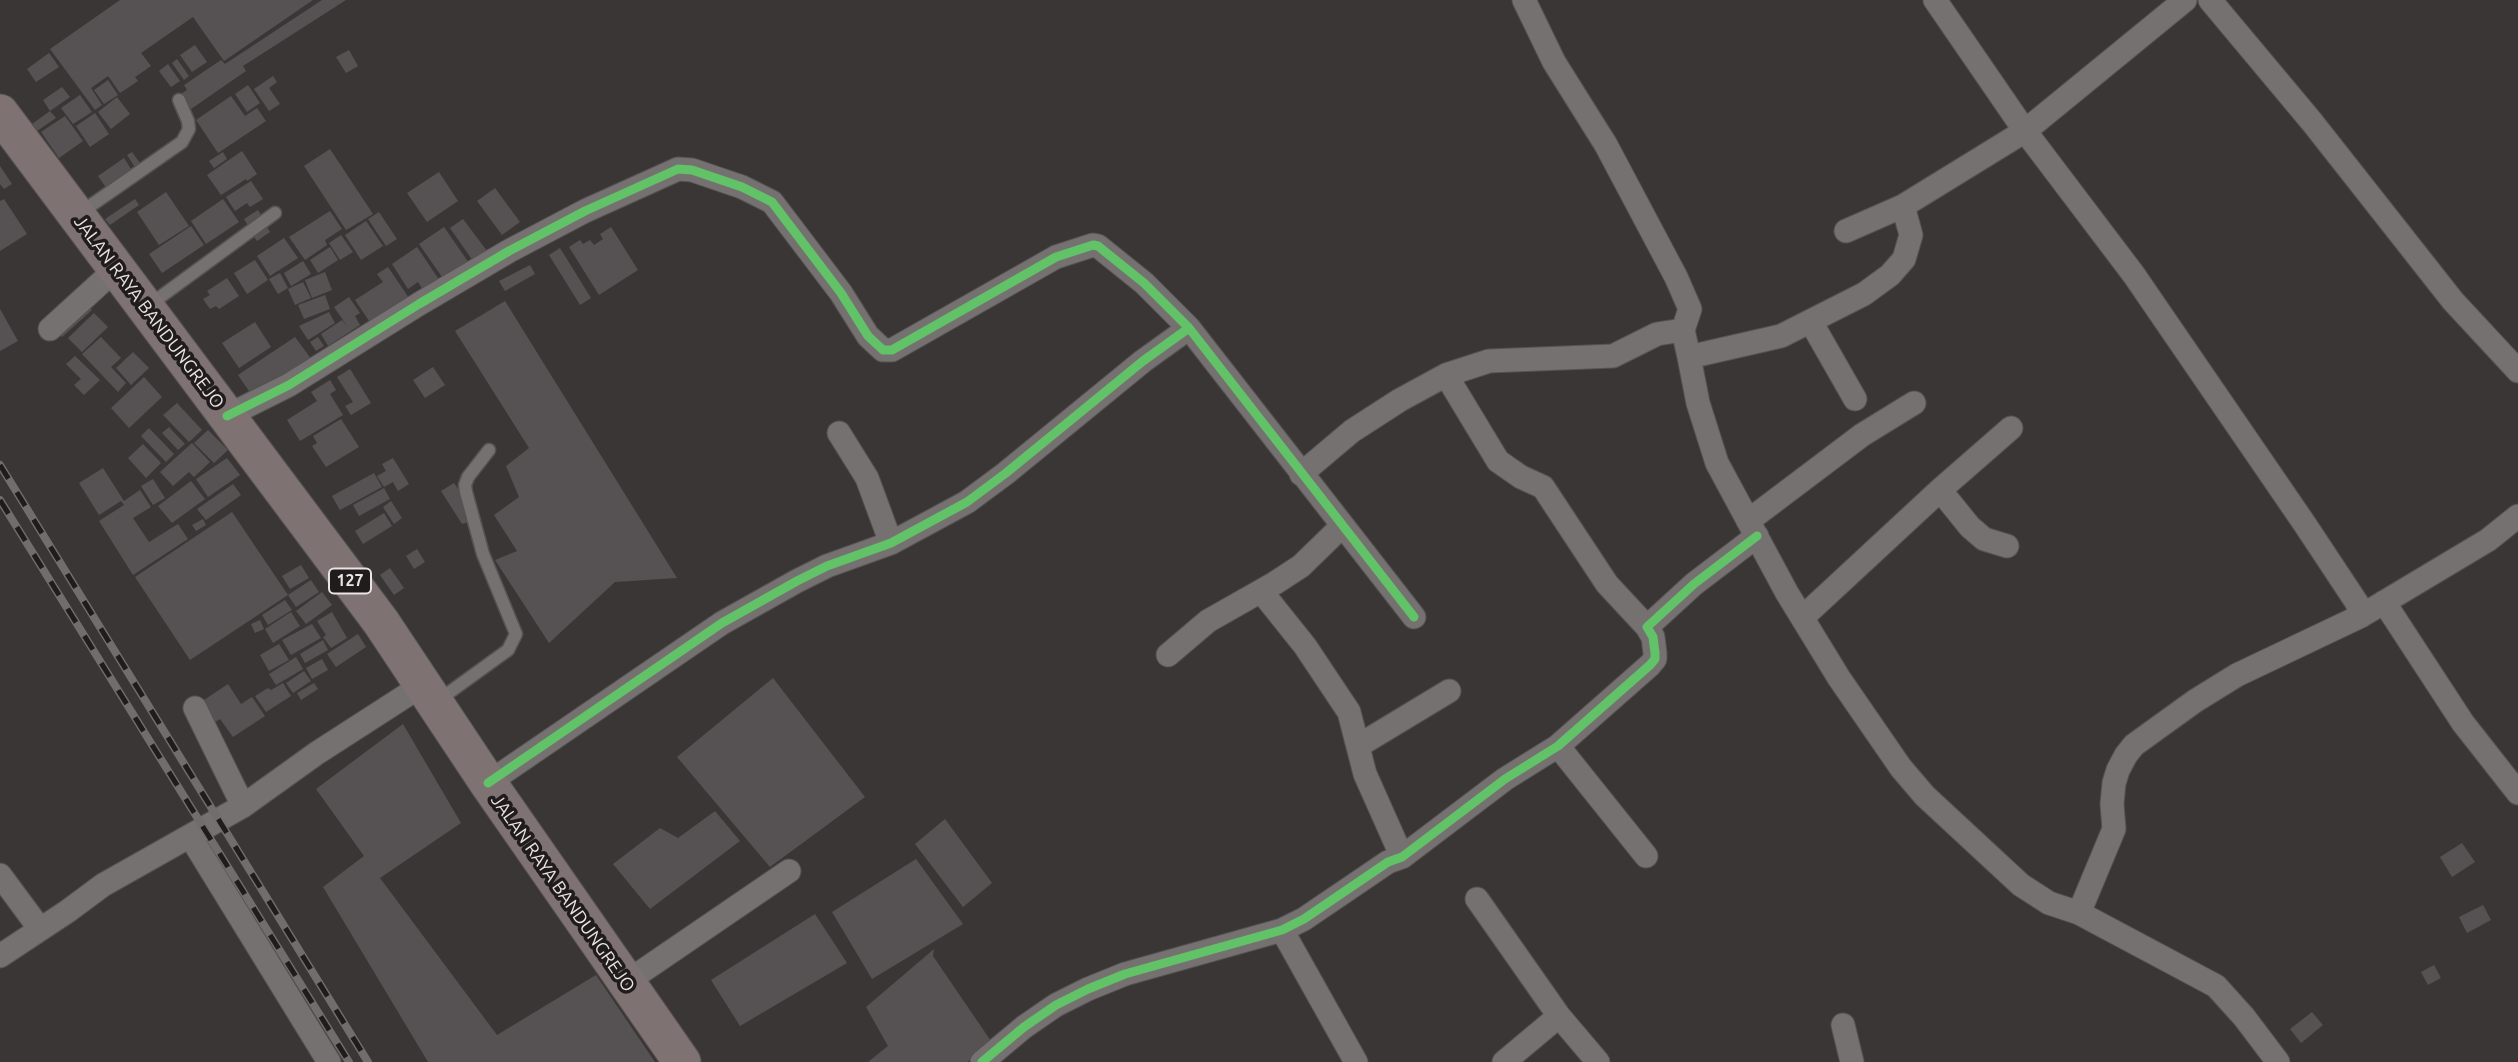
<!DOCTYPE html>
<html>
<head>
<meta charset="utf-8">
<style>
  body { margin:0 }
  canvas { display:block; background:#3b3636 }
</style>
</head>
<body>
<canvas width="2518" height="1062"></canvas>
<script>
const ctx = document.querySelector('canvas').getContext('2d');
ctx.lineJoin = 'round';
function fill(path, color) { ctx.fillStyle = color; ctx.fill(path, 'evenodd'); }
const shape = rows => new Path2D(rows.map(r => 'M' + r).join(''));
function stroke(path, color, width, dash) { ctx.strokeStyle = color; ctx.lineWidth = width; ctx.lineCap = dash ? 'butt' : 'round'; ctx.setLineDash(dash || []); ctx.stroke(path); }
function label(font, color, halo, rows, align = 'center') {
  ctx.font = font + ' Ubuntu,sans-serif'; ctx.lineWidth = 7; ctx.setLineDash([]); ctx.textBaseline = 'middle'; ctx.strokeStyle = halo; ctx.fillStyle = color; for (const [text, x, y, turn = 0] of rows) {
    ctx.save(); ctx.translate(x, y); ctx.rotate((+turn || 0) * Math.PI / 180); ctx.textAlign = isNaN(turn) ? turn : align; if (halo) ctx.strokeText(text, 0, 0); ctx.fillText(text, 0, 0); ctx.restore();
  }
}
const building = shape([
  [120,0,313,0,224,61,193,17,141,53,151,66,135,77,138,81,120,93,108,76,91,88,102,105,95,110,50,49],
  [322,0,346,0,243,66,246,71,191,109,181,94,187,90,184,85,221,60,225,64],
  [195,45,207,62,192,72,180,55],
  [349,50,358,66,346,73,336,57],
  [49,53,59,67,36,82,27,69],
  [177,59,189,76,184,80,172,63],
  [168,64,180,81,171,87,159,71],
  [273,76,277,82,269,88,280,104,269,111,254,89],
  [108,80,118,95,104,104,94,90],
  [248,85,260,103,247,112,235,94],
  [62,87,70,97,50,111,43,100],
  [80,95,92,112,73,124,61,108],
  [231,96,245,116,257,108,266,121,218,153,196,120],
  [117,97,130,114,111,129,98,112],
  [50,111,56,118,37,131,32,124],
  [95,113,109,134,90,147,76,126],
  [65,116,83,141,59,158,41,132],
  [330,149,373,214,346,230,304,166],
  [242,151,257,174,247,181,246,179,221,195,207,175],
  [132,152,142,166,136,169,127,155],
  [223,152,227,159,214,168,209,161],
  [124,158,133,172,107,189,98,176],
  [0,166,12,184,4,189,0,184],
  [439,172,458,201,427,222,407,193],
  [251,181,263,199,250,207,247,203,235,211,226,197],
  [495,188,520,222,502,235,477,201],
  [166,192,189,226,159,245,137,212],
  [4,199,27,234,0,251,0,201],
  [135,199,139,205,110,225,105,219],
  [223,199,239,222,206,244,191,221],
  [258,210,263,218,249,227,244,219],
  [330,211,342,229,325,240,327,245,305,260,289,237],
  [379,212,397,239,386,246,368,219],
  [463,219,487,251,473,261,450,228],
  [366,221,383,246,361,260,345,235],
  [265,224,270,232,257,241,251,233],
  [191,226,204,245,162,273,149,254],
  [444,227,469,263,444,280,419,244],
  [611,227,638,270,599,295,569,247,580,240,583,244,590,240,594,245,603,239,600,234],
  [341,235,353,252,340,260,329,243],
  [284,238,298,258,270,276,257,256],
  [330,247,338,260,318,273,310,260],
  [417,247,440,281,424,292,418,282,408,289,392,264],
  [560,248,591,298,580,305,549,255],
  [255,260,268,280,247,294,234,273],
  [303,261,311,274,291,286,284,273],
  [530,265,535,274,505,291,499,281],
  [388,267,413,304,375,330,355,300,383,282,377,274],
  [325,272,332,290,312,298,305,280],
  [280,273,288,288,278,294,269,279],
  [227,278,239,296,219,309,216,306,210,309,203,299,210,295,207,291],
  [303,282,311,298,295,305,288,289],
  [325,295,330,309,304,319,298,305],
  [349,297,360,313,355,316,360,325,328,346,321,334,342,320,347,326,334,307],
  [84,301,92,310,62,337,53,328],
  [505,301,677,578,615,582,549,643,495,560,517,551,494,515,519,497,506,466,529,448,455,331],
  [0,309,18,341,0,351],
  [329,312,335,323,308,340,299,326],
  [94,313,108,327,82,352,68,338],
  [255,322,271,347,239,368,222,343],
  [101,337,121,358,111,367,126,383,118,392,82,354],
  [295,337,315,364,255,400,238,375],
  [318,337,324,346,316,351,310,342],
  [133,352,149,368,131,385,116,368],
  [75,356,100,380,84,395,74,385,81,379,66,364],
  [433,367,445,385,425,398,413,380],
  [350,369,371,403,351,415,345,406,353,402,337,377],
  [144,377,162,397,129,428,111,408],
  [330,380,336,390,330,394,343,415,300,441,287,420,317,401,311,392],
  [177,403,202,430,189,442,163,415],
  [341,419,359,447,326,467,312,446,317,443,313,436],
  [169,427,185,444,178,450,162,433],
  [149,428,174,454,166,462,141,436],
  [208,430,228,450,214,463,194,443],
  [192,443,210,462,194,477,189,472,173,486,160,472],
  [143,444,161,463,146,478,128,458],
  [227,458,240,475,208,497,196,479],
  [393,458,409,484,398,491,393,482,384,487,377,476,386,471,382,464],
  [103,468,124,501,140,490,151,507,133,518,149,542,178,524,188,539,133,575,99,521,124,505,121,501,99,515,79,483],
  [374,473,382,487,340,510,332,496],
  [153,479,165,498,153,505,141,486],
  [191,481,205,499,172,523,158,506],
  [454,483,469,505,472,521,462,524,441,491],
  [233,484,241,495,206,520,197,509],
  [384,488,390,499,359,516,353,505],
  [391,501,402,518,394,524,383,507],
  [232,512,288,595,311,580,319,592,296,607,288,595,190,660,135,577],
  [384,513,392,526,363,544,355,531],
  [203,519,206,525,196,531,192,525],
  [417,549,425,562,414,569,406,556],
  [301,565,309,578,290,589,282,576],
  [390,568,404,588,394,595,380,575],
  [322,592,332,605,306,624,296,611],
  [285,600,292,610,268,625,262,615],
  [291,612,300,626,273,643,265,629],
  [332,612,347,638,331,648,323,637,326,635,317,621],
  [260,620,264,629,255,633,251,624],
  [312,624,321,638,291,655,282,640],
  [358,634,366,647,336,667,327,654],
  [323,640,328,650,305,663,300,654],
  [279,644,289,660,269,671,260,655],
  [296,657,303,669,276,685,269,674],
  [322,659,328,670,312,679,306,668],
  [304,671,311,681,293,693,286,683],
  [773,678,865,797,770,867,677,757],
  [283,683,291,696,266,712,255,696,268,688,271,690],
  [314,683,318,689,301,700,297,693],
  [228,684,241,704,252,697,265,716,233,737,220,719,212,724,198,704],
  [403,724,461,823,380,878,497,1035,596,975,655,1062,428,1062,323,887,364,856,316,789],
  [715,811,740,841,650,909,613,864,660,828,678,838],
  [945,819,992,883,963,907,915,844],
  [2462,843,2475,862,2452,877,2440,857],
  [916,859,963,924,872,979,832,912],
  [2483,905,2491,920,2467,933,2459,917],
  [815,914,847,963,740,1026,711,980],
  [934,949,933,956,993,1044,967,1062,868,1062,888,1046,866,1007],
  [2434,965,2441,978,2428,985,2421,972],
  [2312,1012,2323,1025,2301,1043,2290,1029]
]);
const service = shape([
  [80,213,182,142,189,129,188,121,179,100],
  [148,306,275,213],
  [436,702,508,650,516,634,483,554,466,492,465,485,468,477,489,450]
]);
const minor = shape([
  [1524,0,1554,62,1606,145,1676,277,1690,309,1683,330],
  [1935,0,2025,131,2134,275,2304,523,2357,603,2361,616],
  [2210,0,2312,122,2453,301,2518,371],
  [1846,231,1903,206,2025,131,2185,0],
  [1811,322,1855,399],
  [50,329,117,268],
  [1689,357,1698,403,1717,463,1787,593,1839,678,1901,768,1925,796,2021,885,2049,903,2079,913,2216,986,2244,1017,2278,1062],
  [1446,375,1498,461,1521,477,1543,487,1607,584,1647,627],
  [227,416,289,385,419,304,509,251,585,211,678,169,692,170,742,187,772,202,841,293,868,336,883,350,892,350,1056,257,1093,245,1098,246,1144,283,1189,328],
  [839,433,867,478,891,543],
  [1301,474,1352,431,1400,400,1446,375,1489,361,1613,356,1657,334,1683,330,1689,357,1781,336,1864,294,1890,275,1904,259,1911,235,1903,206],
  [1940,490,1970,527,1984,539,2007,546],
  [1748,521,1862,435,1914,403],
  [1261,591,1305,646,1349,712,1365,774,1402,857],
  [2384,602,2463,723,2518,793],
  [1803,617,1940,490,2011,428],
  [1168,655,1208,621,1275,583,1301,566,1336,532,1345,530],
  [195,708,243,806],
  [1358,746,1449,691],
  [1558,746,1646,856],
  [488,783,722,623,797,581,827,566,891,543,967,502,1006,473,1143,361,1189,328,1414,617],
  [190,836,329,1062],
  [0,875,40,929],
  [1477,899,1559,1016,1598,1062],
  [2079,913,2114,829,2112,804,2114,783,2118,770,2126,755,2134,745,2195,701,2237,675,2361,616,2488,540,2518,516],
  [1282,930,1356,1062],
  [0,956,68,911,103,885,243,806,317,753,424,684],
  [625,983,789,871],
  [1843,1025,1852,1062],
  [982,1062,1024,1027,1056,1005,1088,989,1125,974,1282,930,1304,919,1388,862,1402,857,1505,779,1558,746,1650,665,1655,659,1655,653,1653,637,1647,627,1694,584,1757,536],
  [1504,1062,1559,1016]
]);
const primary = shape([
  [0,113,381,622,488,783,682,1062]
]);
const rail = shape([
  [0,465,368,1062],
  [0,500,349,1062]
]);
const cycleway = shape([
  [227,416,289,385,419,304,509,251,585,211,678,169,692,170,742,187,772,202,841,293,868,336,883,350,892,350,1056,257,1093,245,1098,246,1144,283,1189,328],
  [488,783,722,623,797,581,827,566,891,543,967,502,1006,473,1143,361,1189,328,1414,617],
  [982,1062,1024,1027,1056,1005,1088,989,1125,974,1282,930,1304,919,1388,862,1402,857,1505,779,1558,746,1650,665,1655,659,1655,653,1653,637,1647,627,1694,584,1757,536]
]);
const shields = [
  [350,581,42]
];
const shieldNames = [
  ["127",350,581]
];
const streetNames = [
  ["JALAN RAYA BANDUNGREJO",149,312,53],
  ["JALAN RAYA BANDUNGREJO",563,893,55]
];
fill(building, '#565152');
stroke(service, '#575252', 15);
stroke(minor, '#575252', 25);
stroke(primary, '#575252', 39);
stroke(service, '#767171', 12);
stroke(minor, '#767171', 23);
stroke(primary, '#7f7273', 37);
stroke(rail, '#716d6d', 8);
stroke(rail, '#211c1c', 5, [16]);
stroke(cycleway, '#61c268', 9);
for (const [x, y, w] of shields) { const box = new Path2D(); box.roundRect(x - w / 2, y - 12.5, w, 25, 5); ctx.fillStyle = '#211c1c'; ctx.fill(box); stroke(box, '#ebe3e4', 2); }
label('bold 16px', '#ebe3e4', null, shieldNames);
label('18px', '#ebe3e4', '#211c1c', streetNames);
</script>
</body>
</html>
